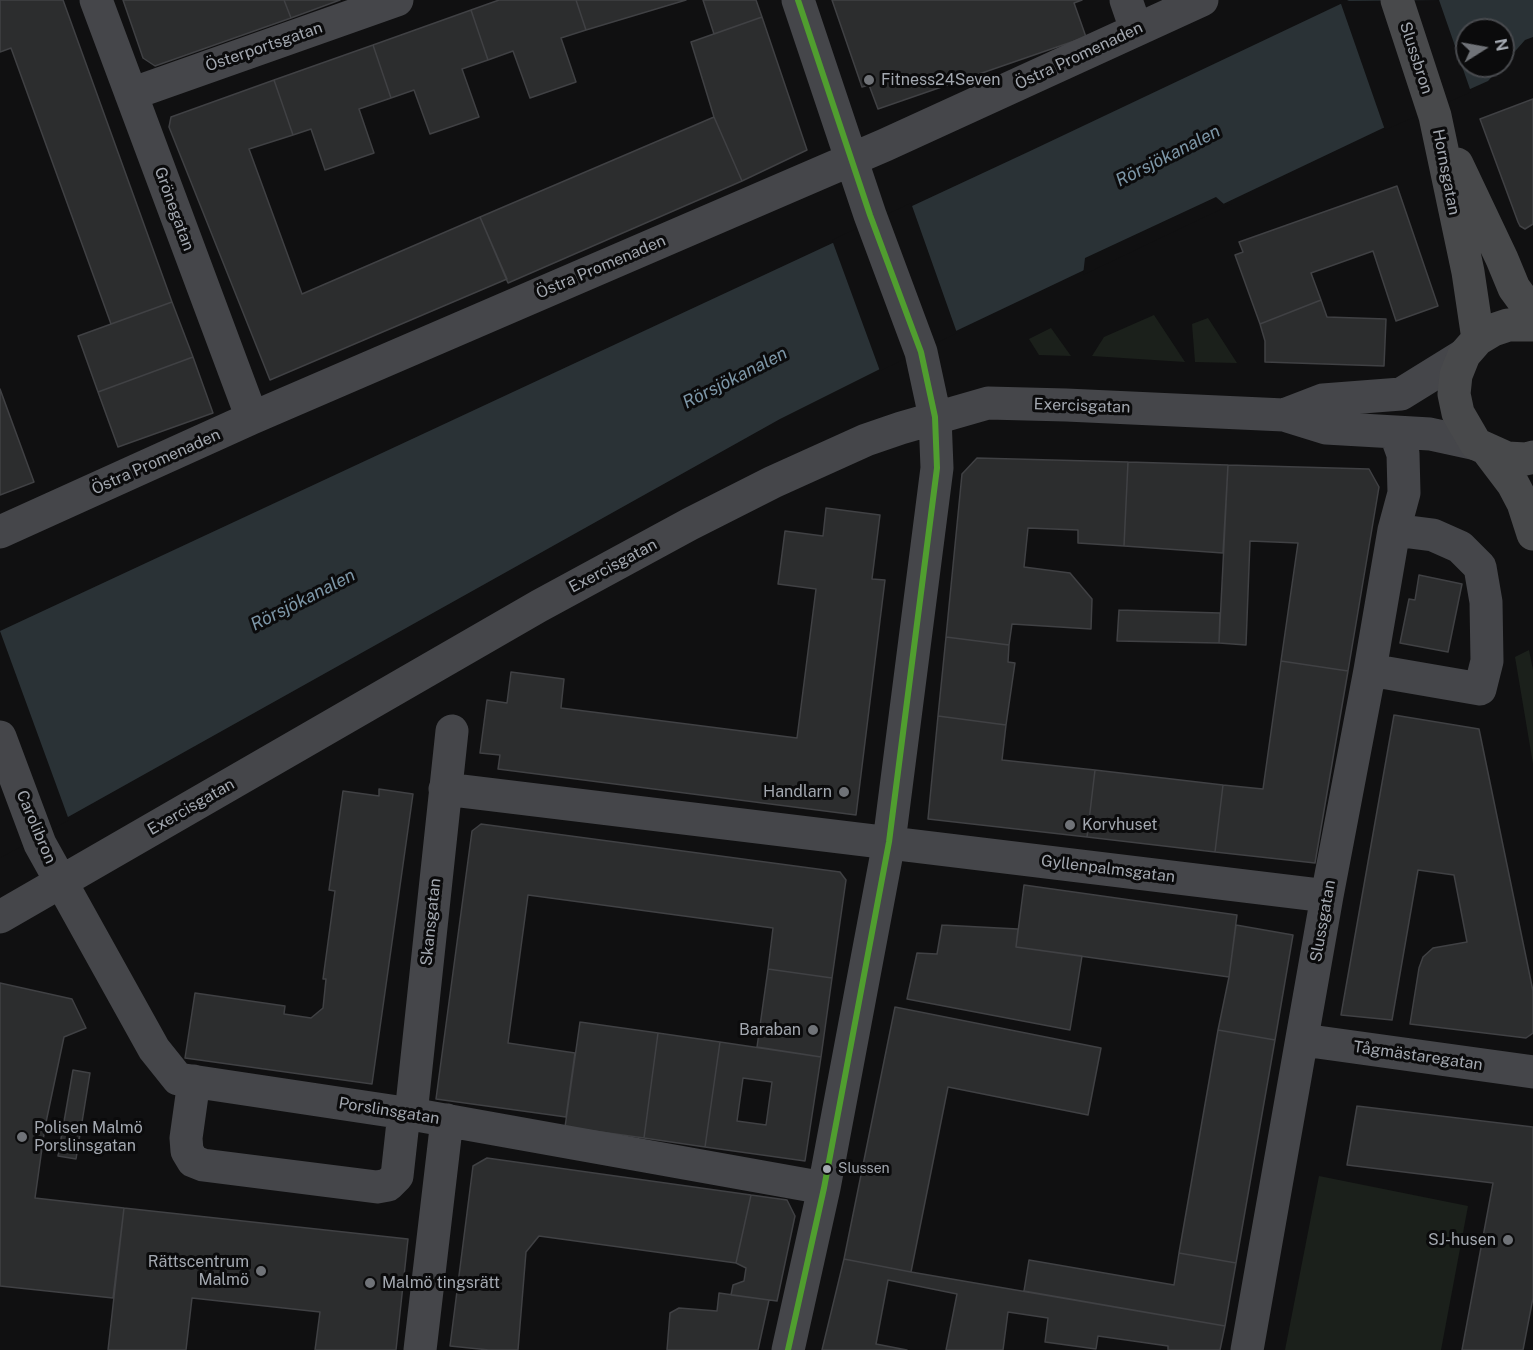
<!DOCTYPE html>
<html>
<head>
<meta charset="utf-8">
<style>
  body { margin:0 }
  #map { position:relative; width:1533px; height:1350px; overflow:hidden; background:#101011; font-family:"Public Sans",sans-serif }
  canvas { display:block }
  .north { position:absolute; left:1455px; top:18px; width:60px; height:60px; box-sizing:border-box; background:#0b0b0c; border:2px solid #484a4e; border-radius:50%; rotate:79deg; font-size:16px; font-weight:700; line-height:24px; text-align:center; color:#a3a8b0 }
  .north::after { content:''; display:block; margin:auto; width:21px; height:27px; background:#707378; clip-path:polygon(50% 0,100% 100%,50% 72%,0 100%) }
</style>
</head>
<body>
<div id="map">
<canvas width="1533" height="1350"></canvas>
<div class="north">N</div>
</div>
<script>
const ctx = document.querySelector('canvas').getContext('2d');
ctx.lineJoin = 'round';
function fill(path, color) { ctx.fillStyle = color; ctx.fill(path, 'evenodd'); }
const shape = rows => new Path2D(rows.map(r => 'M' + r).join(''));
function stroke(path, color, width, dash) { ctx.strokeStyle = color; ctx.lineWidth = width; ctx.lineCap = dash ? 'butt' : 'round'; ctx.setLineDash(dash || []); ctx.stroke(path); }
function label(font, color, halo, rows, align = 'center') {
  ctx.font = font + ' "Public Sans",sans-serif'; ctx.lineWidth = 6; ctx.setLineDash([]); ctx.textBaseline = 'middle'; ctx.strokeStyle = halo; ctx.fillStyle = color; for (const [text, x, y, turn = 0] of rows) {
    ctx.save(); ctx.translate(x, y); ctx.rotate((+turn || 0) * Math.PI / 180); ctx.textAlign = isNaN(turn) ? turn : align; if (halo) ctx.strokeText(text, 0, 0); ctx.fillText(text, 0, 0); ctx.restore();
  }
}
const green = shape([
  [1154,315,1185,362,1092,356,1104,337],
  [1208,318,1237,363,1195,362,1192,324],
  [1051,328,1071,356,1039,355,1029,339],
  [1529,650,1533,670,1533,764,1515,657],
  [1319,1176,1468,1206,1441,1350,1285,1350]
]);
const water = shape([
  [1349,0,1533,0,1533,37,1525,40,1503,65,1503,30,1467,30,1467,66,1502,66,1488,81,1381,129,958,330,780,419,0,855,0,631,1028,152]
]);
const pier = shape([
  [1439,0,1471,92,1385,130,1340,1],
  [1216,197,1225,205,1232,204,1083,275,1085,258],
  [911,203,957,333,880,371,832,240],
  [0,631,69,820,0,858]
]);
const building = shape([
  [0,0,63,0,172,302,111,324,11,48,0,52,0,0],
  [123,0,284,0,291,18,155,66,143,58,123,0],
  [284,0,340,0,291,18,284,0],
  [499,0,576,0,586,30,561,38,576,82,530,98,513,51,488,60,471,10,499,0],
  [576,0,686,0,586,30,576,0],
  [703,0,756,0,762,17,714,34,703,0],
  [832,0,1082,0,1074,3,1086,37,878,109,869,85,862,87,832,0],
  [471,10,488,60,462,69,479,117,430,134,414,90,391,98,373,45,471,10],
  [762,17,807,150,742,181,714,117,691,42,762,17],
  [373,45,391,98,359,109,374,153,325,170,311,129,293,135,274,80,373,45],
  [274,80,293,135,249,149,302,294,480,217,507,279,270,380,169,127,171,117,274,80],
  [1533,99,1533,224,1525,229,1520,226,1518,222,1480,119,1533,99],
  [714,117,742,181,508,283,480,217,714,117],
  [1397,186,1438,306,1396,321,1373,251,1311,273,1321,300,1260,324,1235,255,1243,252,1239,242,1397,186],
  [1321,300,1327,317,1386,319,1384,366,1265,362,1265,341,1260,324,1321,300],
  [172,302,193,357,98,392,78,336,172,302],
  [193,357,213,413,118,447,98,392,193,357],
  [0,389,34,482,0,495,0,389],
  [977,458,1128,462,1124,546,1078,543,1078,530,1028,528,1024,567,1070,573,1092,599,1091,629,1012,624,1009,645,946,637,962,474,977,458],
  [1128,462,1228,465,1223,553,1124,546,1128,462],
  [1228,465,1369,469,1379,487,1348,671,1281,661,1298,543,1250,541,1246,645,1219,643,1228,465],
  [826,508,880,515,872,579,885,580,856,815,498,769,500,755,480,753,487,700,507,703,511,672,564,679,561,708,797,738,816,589,778,584,779,577,785,531,823,536,826,508],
  [1419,575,1462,584,1448,652,1400,643,1409,599,1415,600,1419,575],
  [1119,610,1220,613,1219,643,1117,641,1119,610],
  [946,637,1009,645,1008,662,1015,663,1006,725,938,716,946,637],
  [1281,661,1348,671,1315,863,1215,852,1223,785,1263,789,1281,661],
  [1394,715,1479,729,1533,991,1533,1033,1526,1038,1410,1024,1419,968,1423,957,1433,948,1467,942,1454,875,1418,870,1392,1020,1341,1015,1394,715],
  [938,716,1006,725,1002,760,1095,770,1087,837,928,819,938,716],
  [1095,770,1223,785,1215,852,1087,837,1095,770],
  [379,789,413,794,372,1084,185,1058,195,993,285,1006,284,1014,311,1018,323,1008,326,979,323,979,335,891,329,890,343,791,379,796,379,789],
  [481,824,840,872,846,880,832,978,768,969,773,928,528,895,508,1043,575,1053,566,1117,436,1099,472,831,481,824],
  [1024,885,1237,915,1229,977,1016,947,1024,885],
  [942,925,1018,929,1016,947,1082,956,1070,1030,907,999,917,953,937,954,942,925],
  [1236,925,1293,935,1275,1040,1218,1030,1229,977,1236,925],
  [768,969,832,978,821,1057,757,1047,768,969],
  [0,983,72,999,86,1028,64,1037,45,1127,35,1198,124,1208,113,1298,0,1286,0,983],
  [895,1007,1101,1048,1088,1115,948,1087,911,1272,844,1259,895,1007],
  [580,1022,658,1033,644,1138,565,1127,580,1022],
  [1218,1030,1275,1040,1236,1263,1179,1253,1218,1030],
  [658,1033,720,1042,705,1147,644,1138,658,1033],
  [720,1042,821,1057,805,1161,705,1147,720,1042],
  [743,1078,772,1082,766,1125,737,1121,743,1078],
  [73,1070,90,1073,76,1159,58,1156,73,1070],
  [1357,1106,1533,1127,1533,1298,1523,1350,1462,1350,1493,1183,1347,1165,1357,1106],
  [487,1158,751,1195,736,1263,539,1236,526,1252,518,1350,489,1350,450,1346,473,1166,487,1158],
  [751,1195,787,1200,795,1216,777,1301,731,1295,733,1285,744,1281,746,1268,736,1263,751,1195],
  [124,1208,408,1239,396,1350,315,1350,320,1312,192,1298,186,1350,108,1350,124,1208],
  [1179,1253,1236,1263,1225,1326,1024,1291,1029,1260,1174,1285,1179,1253],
  [844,1259,911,1272,1225,1326,1220,1350,1168,1350,1168,1346,1098,1336,1096,1349,1045,1342,1048,1318,1008,1312,1003,1350,946,1350,957,1294,888,1280,876,1344,907,1350,822,1350,844,1259],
  [719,1293,769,1300,758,1350,667,1350,670,1313,679,1308,717,1311,719,1293]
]);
const minor = shape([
  [96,0,252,418],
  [1126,0,1136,29],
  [131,94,397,0],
  [1284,415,1323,400,1401,394,1464,355],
  [0,532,252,418,885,145,1202,0],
  [1370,670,1480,689,1487,661,1486,602,1480,567,1460,547,1433,535,1394,530],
  [0,737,40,844,154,1049,178,1079,411,1114,824,1188],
  [445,789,1327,896],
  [0,917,539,606,690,524,773,482,866,440,901,428,988,403,1066,405,1284,415,1326,428,1430,434,1476,444],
  [1303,1040,1533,1072],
  [194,1081,186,1138,187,1151,193,1161,203,1165,377,1187,388,1185,397,1176,404,1113],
  [411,1114,452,731],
  [420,1350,447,1120],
  [788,1350,824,1188,889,842,937,468,935,417,921,352,870,215,798,0],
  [1247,1350,1327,896,1370,670,1394,530,1404,493,1403,454,1395,432]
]);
const major = shape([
  [1397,0,1435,116,1468,272,1478,339],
  [1457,164,1502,259,1514,288,1533,314],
  [1533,325,1508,325,1493,330,1478,339,1464,355,1456,375,1454,394,1458,413,1476,444,1507,458,1526,459,1533,457],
  [1488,451,1513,484,1523,503,1533,534]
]);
const bus1 = shape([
  [788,1350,824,1188,889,842,937,468,935,417,921,352,870,215,798,0]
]);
const markers = [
  [869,80,6,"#707378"],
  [844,792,6,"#707378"],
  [1070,825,6,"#707378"],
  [813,1030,6,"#707378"],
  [22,1137,6,"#707378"],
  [827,1169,5,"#a3a8b0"],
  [1508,1240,6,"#707378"],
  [261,1271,6,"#707378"],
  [370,1283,6,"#707378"]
];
const busNames = [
  ["Slussen",838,1169]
];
const streetNames = [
  ["Österportsgatan",264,47,-19],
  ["Östra Promenaden",1079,56,-25],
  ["Slussbron",1416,58,72],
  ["Hornsgatan",1446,172,79],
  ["Grönegatan",174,209,70],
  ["Östra Promenaden",601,267,-23],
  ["Exercisgatan",1082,406,2],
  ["Östra Promenaden",156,462,-24],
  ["Exercisgatan",613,566,-28],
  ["Exercisgatan",191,807,-30],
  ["Carolibron",36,827,67],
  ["Gyllenpalmsgatan",1108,869,7],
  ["Slussgatan",1323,921,-80],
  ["Skansgatan",431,922,-84],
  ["Tågmästaregatan",1418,1056,8],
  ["Porslinsgatan",389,1111,9]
];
const poiNames = [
  ["Fitness24Seven",881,80],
  ["Handlarn",832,792,"right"],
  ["Korvhuset",1082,825],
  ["Baraban",801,1030,"right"],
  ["Polisen Malmö",34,1128],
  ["Porslinsgatan",34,1146],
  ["SJ-husen",1496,1240,"right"],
  ["Rättscentrum",249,1262,"right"],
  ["Malmö",249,1280,"right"],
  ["Malmö tingsrätt",382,1283]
];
const waterNames = [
  ["Rörsjökanalen",1168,156,-27],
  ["Rörsjökanalen",735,378,-27],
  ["Rörsjökanalen",303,600,-27]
];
fill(green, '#1b201b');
fill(water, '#2a3236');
fill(pier, '#101011');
fill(building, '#2c2d2e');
stroke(building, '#404144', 1.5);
stroke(minor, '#45464a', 33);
stroke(major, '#48494b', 33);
stroke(bus1, '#509e2f', 6);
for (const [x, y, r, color] of markers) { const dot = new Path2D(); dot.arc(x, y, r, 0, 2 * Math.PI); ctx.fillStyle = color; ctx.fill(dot); stroke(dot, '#0b0b0c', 2); }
label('14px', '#a3a8b0', '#0b0b0c', busNames, 'left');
label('16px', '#a3a8b0', '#0b0b0c', streetNames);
label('16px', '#a3a8b0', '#0b0b0c', poiNames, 'left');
label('italic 18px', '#7d97a8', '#0b0b0c', waterNames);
</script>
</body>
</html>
